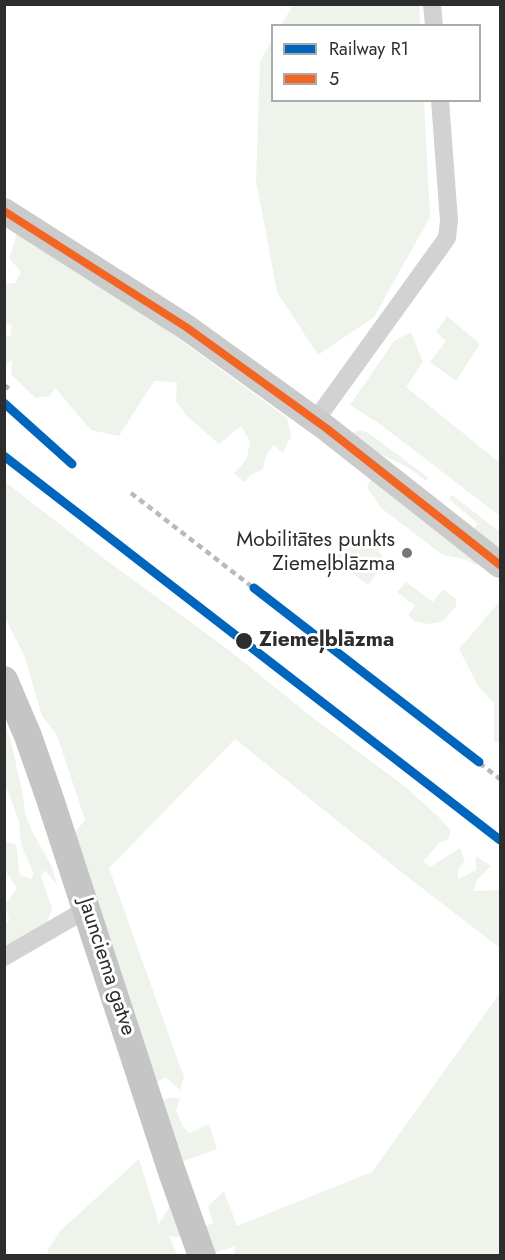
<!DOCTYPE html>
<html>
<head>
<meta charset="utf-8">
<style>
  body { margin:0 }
  #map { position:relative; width:505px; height:1260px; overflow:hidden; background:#fff; font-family:Jost,sans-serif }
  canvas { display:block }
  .frame { position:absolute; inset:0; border:6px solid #2d2d2d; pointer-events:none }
  .legend { position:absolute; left:271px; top:24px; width:210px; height:78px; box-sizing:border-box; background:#fff; border:2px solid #ababab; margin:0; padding:8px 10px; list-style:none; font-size:18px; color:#2d2d2d }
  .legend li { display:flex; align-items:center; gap:12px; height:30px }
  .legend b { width:30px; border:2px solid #ababab }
</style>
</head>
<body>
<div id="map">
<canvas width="505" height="1260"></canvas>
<div class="frame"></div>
<ul class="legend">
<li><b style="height:8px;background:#0065bd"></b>Railway R1</li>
<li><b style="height:8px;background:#f26522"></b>5</li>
</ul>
</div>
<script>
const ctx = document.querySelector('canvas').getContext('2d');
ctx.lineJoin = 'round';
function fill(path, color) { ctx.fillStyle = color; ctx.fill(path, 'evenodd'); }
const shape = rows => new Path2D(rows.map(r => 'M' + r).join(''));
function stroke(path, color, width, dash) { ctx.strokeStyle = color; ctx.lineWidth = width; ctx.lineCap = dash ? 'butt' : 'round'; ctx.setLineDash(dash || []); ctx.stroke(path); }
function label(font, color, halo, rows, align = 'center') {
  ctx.font = font + ' Jost,sans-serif'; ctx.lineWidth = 6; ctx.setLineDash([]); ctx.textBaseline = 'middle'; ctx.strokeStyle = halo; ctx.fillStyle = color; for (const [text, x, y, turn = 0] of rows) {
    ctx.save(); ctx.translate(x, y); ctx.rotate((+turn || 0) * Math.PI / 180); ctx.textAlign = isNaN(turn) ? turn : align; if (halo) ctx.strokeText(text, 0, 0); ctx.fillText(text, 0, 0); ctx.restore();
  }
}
const green = shape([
  [293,5,419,5,420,25,281,25],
  [272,40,272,100,424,101,430,217,374,317,318,355,277,292,256,181,260,62],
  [17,227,156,322,287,418,291,436,283,453,274,445,266,455,263,469,251,475,245,482,234,474,247,458,250,442,241,426,219,444,187,416,176,401,177,382,154,381,119,436,91,430,55,388,50,396,35,398,11,374,12,359,5,366,5,335,10,337,12,325,5,324,5,284,15,283,21,272,9,258,15,241],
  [447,316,480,344,456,381,430,362,446,341,436,332],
  [411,332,423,362,406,387,500,463,500,516,381,425,350,405,394,341],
  [358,430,367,432,429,478,426,481,409,468,378,453,355,436,354,433],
  [372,478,475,559,477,566,467,560,443,555,381,508,367,487],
  [4,481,102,557,230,651,313,718,403,785,438,816,451,831,448,840,440,842,423,862,430,867,460,848,465,860,458,870,458,879,476,870,476,856,491,866,476,881,474,891,500,890,500,948,405,875,235,739,109,868,184,1077,180,1090,166,1077,153,1084,73,835,85,820,57,735,42,716,24,655,5,618],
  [452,495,500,532,500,555,471,532,478,524,449,499],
  [351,539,363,540,382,555,382,566,368,585,343,566,336,558],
  [406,582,433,602,443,589,456,599,456,606,445,619,440,622,427,624,414,621,408,615,415,606,397,592],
  [500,601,500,743,494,742,494,703,478,686,459,649],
  [4,721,10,737,23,796,25,814,31,829,53,869,57,885,45,870,41,876,52,909,45,926,5,958,5,925,9,919,5,905,17,888,5,870,5,841,16,845,20,875,31,879,34,874,21,845,19,822,10,796,5,787],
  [500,993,500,1255,234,1256,235,1246,211,1254,202,1228,213,1223,208,1206,224,1191,237,1226,372,1172],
  [170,1097,180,1099,176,1111,183,1126,189,1133,209,1124,217,1149,181,1162,159,1103],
  [139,1159,159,1224,170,1206,180,1237,169,1236,177,1255,47,1256,48,1250,60,1231]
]);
const street = shape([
  [432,4,434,26],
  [315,421,447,238,449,221,440,100],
  [4,957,87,909]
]);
const secondary = shape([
  [4,211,186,327,326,428,500,565]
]);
const primary = shape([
  [4,680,28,736,50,799,172,1172,202,1256]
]);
const rail = shape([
  [4,385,12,391],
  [4,403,72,464],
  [131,493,500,779]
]);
const bus1 = shape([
  [4,211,186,327,326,428,500,565]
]);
const rail1 = shape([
  [4,403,72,464],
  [4,456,500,840],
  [254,588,479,762]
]);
const markers = [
  [407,553,6,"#767676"],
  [244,641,9,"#2d2d2d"]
];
const poiNames = [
  ["Mobilitātes punkts",395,541],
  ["Ziemeļblāzma",395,565]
];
const stopNames = [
  ["Ziemeļblāzma",259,641]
];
const streetNames = [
  ["Jaunciema gatve",106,967,72]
];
fill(green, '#eef3eb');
stroke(street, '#d2d2d2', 18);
stroke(secondary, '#cbcbcb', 26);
stroke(primary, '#c5c5c5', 28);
stroke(rail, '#b9b9b9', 4.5, [6, 4.5]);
stroke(bus1, '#f26522', 8);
stroke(rail1, '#0065bd', 9);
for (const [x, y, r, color] of markers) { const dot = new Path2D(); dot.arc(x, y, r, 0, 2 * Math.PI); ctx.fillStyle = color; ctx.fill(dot); stroke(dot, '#fff', 2); }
label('21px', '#2d2d2d', '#fff', poiNames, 'right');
label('bold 21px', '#2d2d2d', '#fff', stopNames, 'left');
label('21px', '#2d2d2d', '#fff', streetNames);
</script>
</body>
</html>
